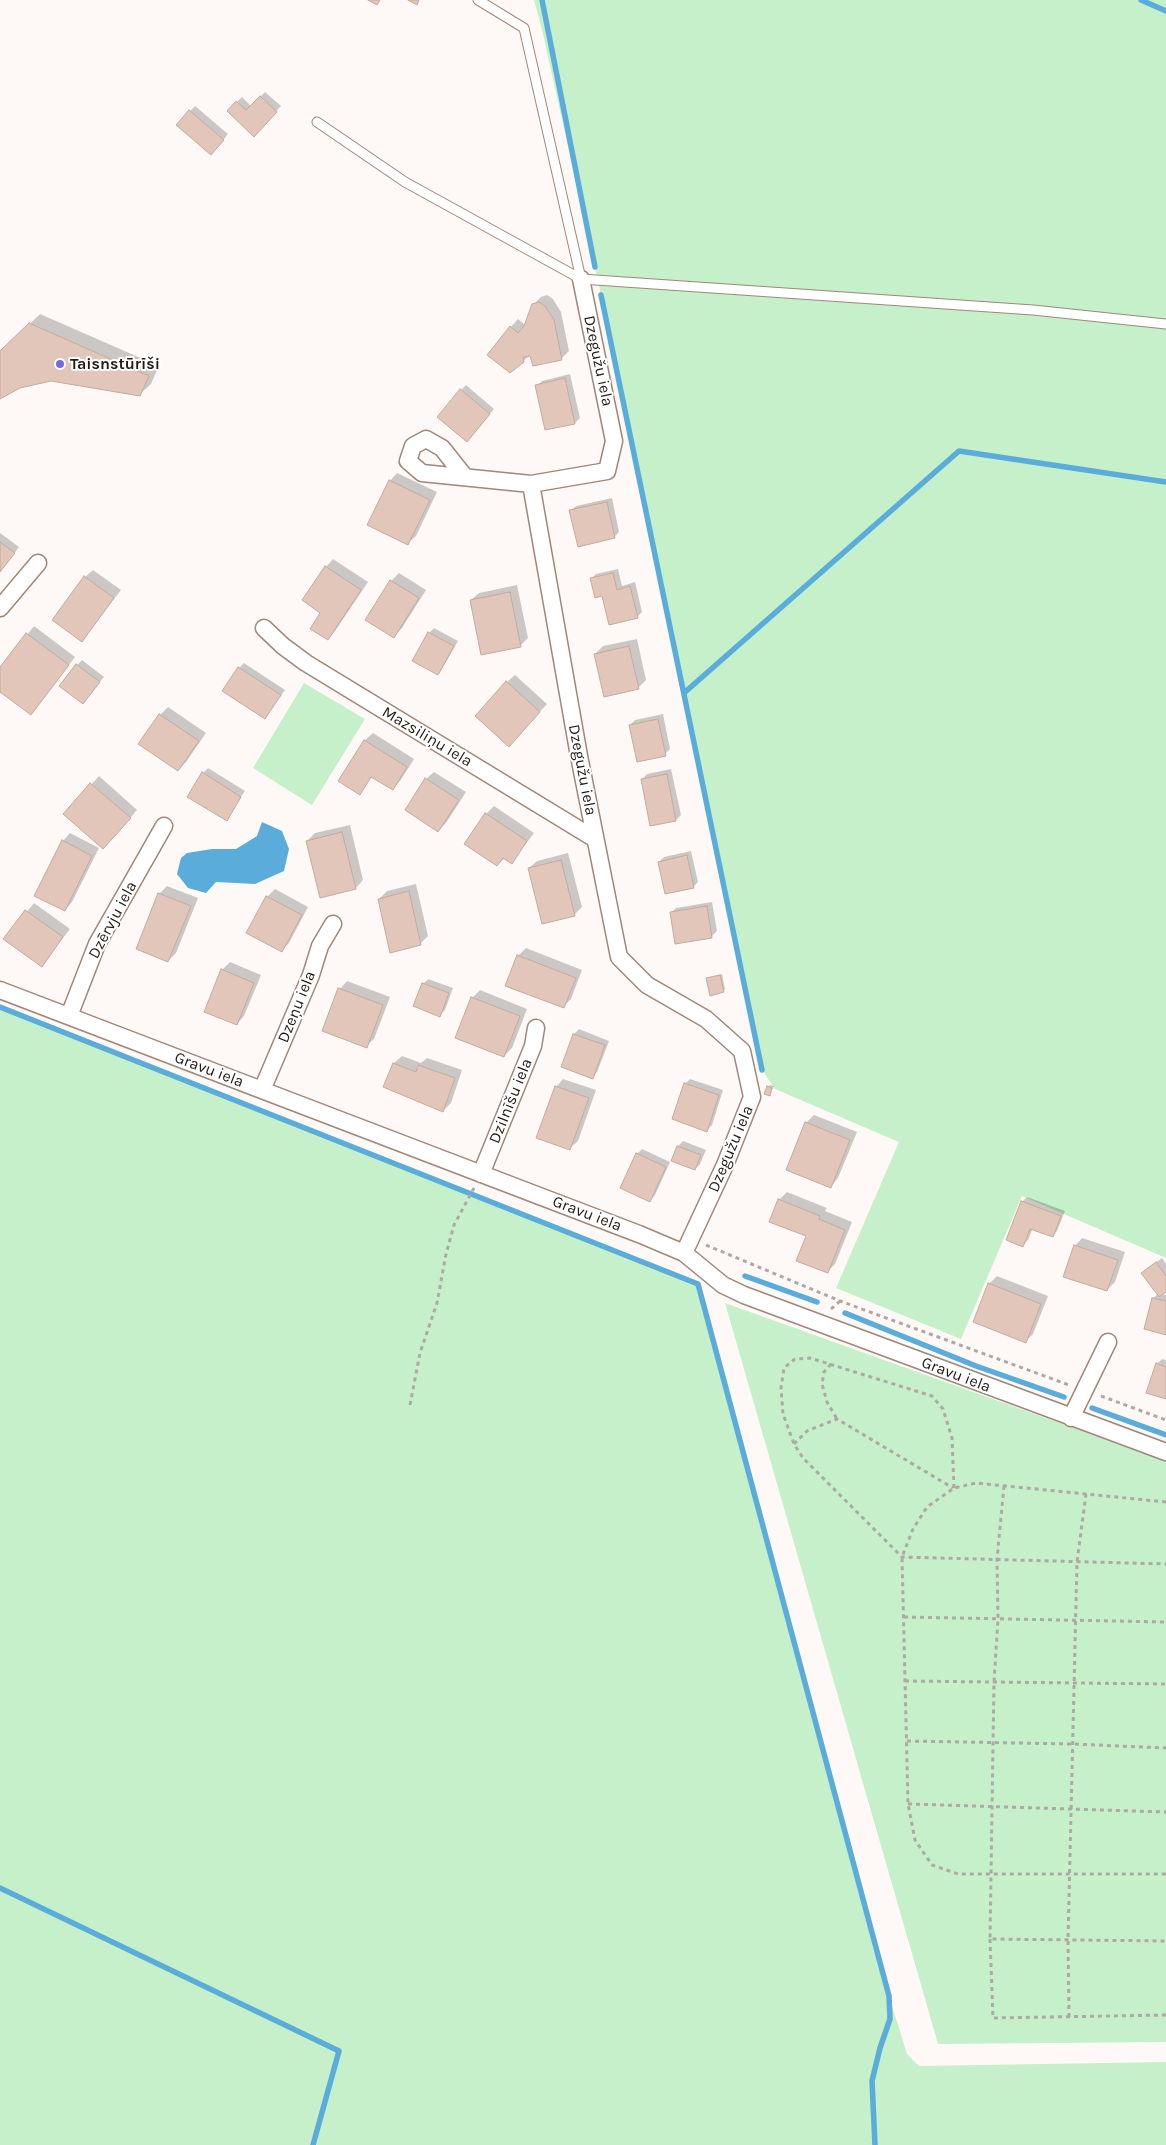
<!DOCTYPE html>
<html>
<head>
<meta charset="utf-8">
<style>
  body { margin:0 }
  canvas { display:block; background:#fef9f6 }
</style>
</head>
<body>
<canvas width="1166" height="2145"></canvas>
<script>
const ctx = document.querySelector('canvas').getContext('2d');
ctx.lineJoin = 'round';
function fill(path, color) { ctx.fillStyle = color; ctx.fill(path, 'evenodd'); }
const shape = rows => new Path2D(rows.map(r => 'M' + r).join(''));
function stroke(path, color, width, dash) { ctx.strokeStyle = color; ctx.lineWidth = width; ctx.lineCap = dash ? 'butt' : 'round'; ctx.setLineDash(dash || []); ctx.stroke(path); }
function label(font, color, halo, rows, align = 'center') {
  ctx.font = font + ' Karla,sans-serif'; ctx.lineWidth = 4; ctx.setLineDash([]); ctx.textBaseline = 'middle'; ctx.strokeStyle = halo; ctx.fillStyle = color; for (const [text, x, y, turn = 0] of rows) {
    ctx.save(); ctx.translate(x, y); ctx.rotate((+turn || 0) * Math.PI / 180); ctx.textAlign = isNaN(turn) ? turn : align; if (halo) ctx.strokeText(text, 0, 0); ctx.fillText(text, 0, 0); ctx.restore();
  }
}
const green = shape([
  [534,0,1166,0,1166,1258,1022,1196,961,1339,836,1288,899,1142,775,1089,762,1070,601,295,543,34],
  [304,683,365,719,312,805,253,768],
  [0,1007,698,1284,889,1996,907,2054,919,2066,1166,2062,1166,2145,0,2145],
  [725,1303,1166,1461,1166,2042,938,2044]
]);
const water = shape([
  [262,822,282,831,289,849,284,871,255,884,216,882,206,893,188,888,177,874,181,858,187,853,212,849,236,849,257,836]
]);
const shadow = shape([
  [265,92,281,106,259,130,228,111,242,97,251,106],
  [195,106,228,134,216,149,190,111],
  [547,295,553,299,561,312,569,351,562,358,534,365,531,355,523,361,511,327,518,319,525,325,533,305,541,297],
  [40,314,159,366,151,384,140,394,51,380,19,387,0,398,0,352],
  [570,374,580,418,575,423,546,429,537,386,542,381],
  [466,385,494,409,472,435,461,390],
  [397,473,437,492,416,536,408,543,390,481],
  [612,498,619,532,614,537,571,510,576,506],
  [0,533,19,547,0,572],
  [333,559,368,582,335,631,328,639,322,612,326,567],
  [618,569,622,586,635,582,642,612,637,617,603,595,591,579,596,574],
  [93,570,121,590,82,640,85,577],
  [399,573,426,590,402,628,394,636,391,581],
  [517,585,528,638,520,646,471,600,479,593],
  [34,626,75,657,31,714,0,691,0,669],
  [434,628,458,641,442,669,438,673,429,633],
  [637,639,646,680,639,687,595,654,603,646],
  [82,660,104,677,83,702,77,665],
  [244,663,285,690,265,718,239,668],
  [515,675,547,704,516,738,507,682],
  [168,707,206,733,186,762,178,770,160,715],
  [663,714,670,749,665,754,630,725,635,720],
  [373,733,414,759,400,781,392,789,373,776,359,793,340,781,365,740],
  [208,768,245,791,226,819,203,773],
  [671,769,681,815,676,820,642,779,647,774],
  [434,772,466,792,446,823,438,831,426,779],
  [99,776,137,810,111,840,65,814],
  [494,806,534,833,512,862,505,858,497,865,486,814],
  [350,825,363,880,356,888,307,841,315,833],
  [70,833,99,848,72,902,65,910,63,841],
  [691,851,698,882,693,887,659,862,664,857],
  [568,853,582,907,574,915,529,868,537,861],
  [416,884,428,936,420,944,379,899,387,891],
  [167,886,198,898,176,953,168,961,159,894],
  [275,889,308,907,289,943,282,950,267,897],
  [712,902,717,931,712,936,671,913,676,908],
  [34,903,70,929,42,965,5,939],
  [526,948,582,970,571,999,563,1007,518,956],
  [230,962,261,975,244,1016,237,1024,222,970],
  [722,974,725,989,723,991,707,979],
  [428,979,453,988,445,1010,440,1015,423,984],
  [347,981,390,997,374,1039,366,1046,340,989],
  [480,990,527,1009,512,1048,504,1056,472,998],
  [579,1029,609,1041,597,1072,592,1077,562,1066,574,1034],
  [402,1056,421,1063,427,1058,462,1070,451,1103,443,1111,384,1086,394,1063],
  [563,1079,596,1090,578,1141,570,1148,556,1087],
  [690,1079,723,1090,712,1125,707,1130,685,1084],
  [770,1085,774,1086,769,1095,768,1087],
  [814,1115,857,1132,838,1178,831,1186,806,1123],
  [683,1141,706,1150,700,1164,695,1169,673,1160,678,1146],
  [642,1149,670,1162,655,1195,650,1200,637,1154],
  [787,1192,827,1208,825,1211,852,1222,835,1264,827,1272,808,1236,779,1200],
  [1027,1197,1065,1211,1057,1231,1052,1236,1033,1228,1028,1240,1023,1245,1022,1202],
  [1082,1238,1125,1252,1115,1282,1107,1290,1075,1246],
  [1162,1258,1166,1264,1166,1291,1161,1294,1166,1295,1166,1333,1153,1298,1158,1294,1148,1268],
  [997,1276,1048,1296,1033,1334,1025,1342,989,1284],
  [1162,1359,1166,1360,1166,1398,1157,1364]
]);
const stream = shape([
  [542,0,595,267],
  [1141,0,1166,11],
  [601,295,762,1070],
  [684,693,959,451,1166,482],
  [0,1007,698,1284,889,1996,890,2019,880,2048,872,2081,875,2145],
  [745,1276,817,1302],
  [845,1313,976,1366,1064,1397],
  [1092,1408,1166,1435],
  [0,1888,339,2051,313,2145]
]);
const building = shape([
  [368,0,380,0,377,5,368,0],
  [408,0,419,0,417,5,408,0],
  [260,96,277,112,254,137,227,111,236,101,246,110,260,96],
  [189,110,224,140,211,155,176,125,189,110],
  [539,302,545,306,554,320,562,360,533,366,530,356,523,357,524,362,510,373,487,355,510,326,518,333,524,326,532,304,539,302],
  [29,323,149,376,140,396,51,381,20,388,0,399,0,351,29,323],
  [565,378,575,424,545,430,535,385,565,378],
  [460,389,490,414,467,442,437,417,460,389],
  [389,480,430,500,408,545,367,525,389,480],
  [607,502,615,538,578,547,569,510,607,502],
  [0,542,15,553,0,572,0,542],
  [325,566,361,590,328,640,310,629,320,613,302,600,325,566],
  [613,573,617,590,630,586,638,618,609,625,602,596,595,598,590,578,613,573],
  [84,576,114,598,82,642,52,620,84,576],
  [390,580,419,598,394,638,365,620,390,580],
  [510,592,521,647,481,655,470,600,510,592],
  [428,632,454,646,438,675,412,661,428,632],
  [26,633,69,665,31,715,0,692,0,667,26,633],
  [629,646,639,689,604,697,594,654,629,646],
  [76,664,100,682,83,704,59,686,76,664],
  [238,667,281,695,265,719,222,691,238,667],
  [506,681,540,712,509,747,475,716,506,681],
  [159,714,199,741,178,771,138,744,159,714],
  [658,719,666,756,637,762,629,725,658,719],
  [364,740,407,767,393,790,371,777,360,795,338,781,364,740],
  [202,772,241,797,227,821,187,797,202,772],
  [667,774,676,821,650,826,641,779,667,774],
  [425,778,459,800,438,832,405,810,425,778],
  [90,783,131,818,103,849,63,814,90,783],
  [485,813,527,841,512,864,503,858,497,866,464,844,485,813],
  [342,832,356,889,320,898,306,841,342,832],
  [62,840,92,856,65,911,34,896,62,840],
  [687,855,694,888,665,894,658,862,687,855],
  [561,860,575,916,542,924,528,868,561,860],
  [409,891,421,945,390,953,378,899,409,891],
  [158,893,191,906,168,962,136,949,158,893],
  [266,896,302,915,282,952,246,933,266,896],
  [707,906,712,938,675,944,670,912,707,906],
  [25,910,63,937,42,967,3,939,25,910],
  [517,955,576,978,564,1008,505,986,517,955],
  [221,969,254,983,237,1025,204,1012,221,969],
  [720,975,724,992,710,996,706,978,720,975],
  [422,983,449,993,440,1017,413,1006,422,983],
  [338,988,383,1005,367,1048,322,1031,338,988],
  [471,997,520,1016,504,1057,455,1038,471,997],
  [573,1034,605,1045,593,1079,561,1067,573,1034],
  [393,1063,416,1072,418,1065,455,1078,443,1112,383,1087,393,1063],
  [684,1083,719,1095,707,1132,672,1119,684,1083],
  [555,1086,589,1098,570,1150,536,1138,555,1086],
  [767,1086,772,1088,770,1096,764,1094,767,1086],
  [805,1122,850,1140,831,1188,786,1170,805,1122],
  [677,1146,701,1155,695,1170,671,1161,677,1146],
  [636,1153,666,1167,650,1202,620,1188,636,1153],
  [778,1199,820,1216,819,1219,845,1230,828,1273,796,1261,806,1236,769,1222,778,1199],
  [1021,1201,1061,1216,1053,1237,1030,1229,1023,1247,1006,1240,1021,1201],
  [1074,1245,1118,1260,1107,1291,1063,1277,1074,1245],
  [1156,1262,1166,1276,1166,1292,1159,1297,1141,1273,1156,1262],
  [988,1283,1041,1304,1026,1343,973,1322,988,1283],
  [1152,1298,1166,1301,1166,1335,1144,1329,1152,1298],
  [1156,1363,1166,1367,1166,1399,1146,1393,1156,1363]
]);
const path = shape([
  [706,1245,840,1301,1069,1385],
  [831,1309,840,1301],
  [831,1364,824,1372,822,1384,827,1402,837,1419],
  [1101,1396,1166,1420],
  [410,1405,420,1353,437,1303,446,1254,454,1225,474,1188],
  [794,1444,807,1431,837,1419,953,1488],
  [1004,1486,997,1559,998,1619,994,1682,990,1939,1166,1941],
  [954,1488,952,1438,943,1409,932,1396,810,1358,795,1359,784,1368,781,1388,783,1414,794,1444,803,1458,902,1557,1166,1564],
  [1166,1502,976,1483,954,1488,927,1507,913,1529,902,1557,908,1804,915,1840,932,1865,958,1874,1166,1874],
  [904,1617,1166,1622],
  [905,1681,1166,1684],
  [907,1741,1073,1744,1166,1748],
  [908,1804,1166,1812],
  [990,1939,993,2018,1166,2015],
  [1069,2017,1068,1940,1077,1562,1086,1494]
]);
const service = shape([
  [478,0,524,28,581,279],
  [317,122,405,182,581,279,1033,310,1166,324]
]);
const minor = shape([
  [465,477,442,448,426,439,413,446,408,461,422,473,531,484,607,471,614,441,581,279],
  [531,484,579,756,619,957,647,985,706,1019,742,1051,752,1097,725,1165,684,1253],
  [0,608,38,563],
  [264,628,283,646,306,663,595,839],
  [0,990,639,1234,684,1253,723,1285,744,1295,1166,1452],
  [69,1016,97,944,164,826],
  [262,1090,311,975,320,946,333,924],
  [481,1174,533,1046,536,1028],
  [1071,1418,1108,1342]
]);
const markers = [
  [60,364,5,"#736be6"]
];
const streetNames = [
  ["Dzegužu iela",598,361,78],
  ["Mazsiliņu iela",427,737,31],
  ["Dzegužu iela",582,770,79],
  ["Dzērvju iela",113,920,-62],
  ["Dzeņu iela",297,1007,-68],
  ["Gravu iela",209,1070,21],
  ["Dzilnīšu iela",511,1101,-68],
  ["Dzegužu iela",731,1149,-67],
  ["Gravu iela",587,1214,21],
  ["Gravu iela",956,1375,21]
];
const poiNames = [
  ["Taisnstūrīši",70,364]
];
fill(green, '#c5f0c9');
fill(water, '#5aacdb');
fill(shadow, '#0003');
stroke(stream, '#5aacdb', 5.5);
fill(building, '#e1c6b9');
stroke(building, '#c4aa9d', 1);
stroke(service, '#9f8779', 11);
stroke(minor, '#9f8779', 19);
stroke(path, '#afa9a5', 3, [4, 4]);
stroke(service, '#fff', 9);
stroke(minor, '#fff', 16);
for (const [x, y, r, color] of markers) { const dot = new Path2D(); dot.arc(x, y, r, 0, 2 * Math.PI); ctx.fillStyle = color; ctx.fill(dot); stroke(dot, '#fff', 2); }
label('16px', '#231a15', '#fff', streetNames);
label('bold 16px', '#231a15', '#fff', poiNames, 'left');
</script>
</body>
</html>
